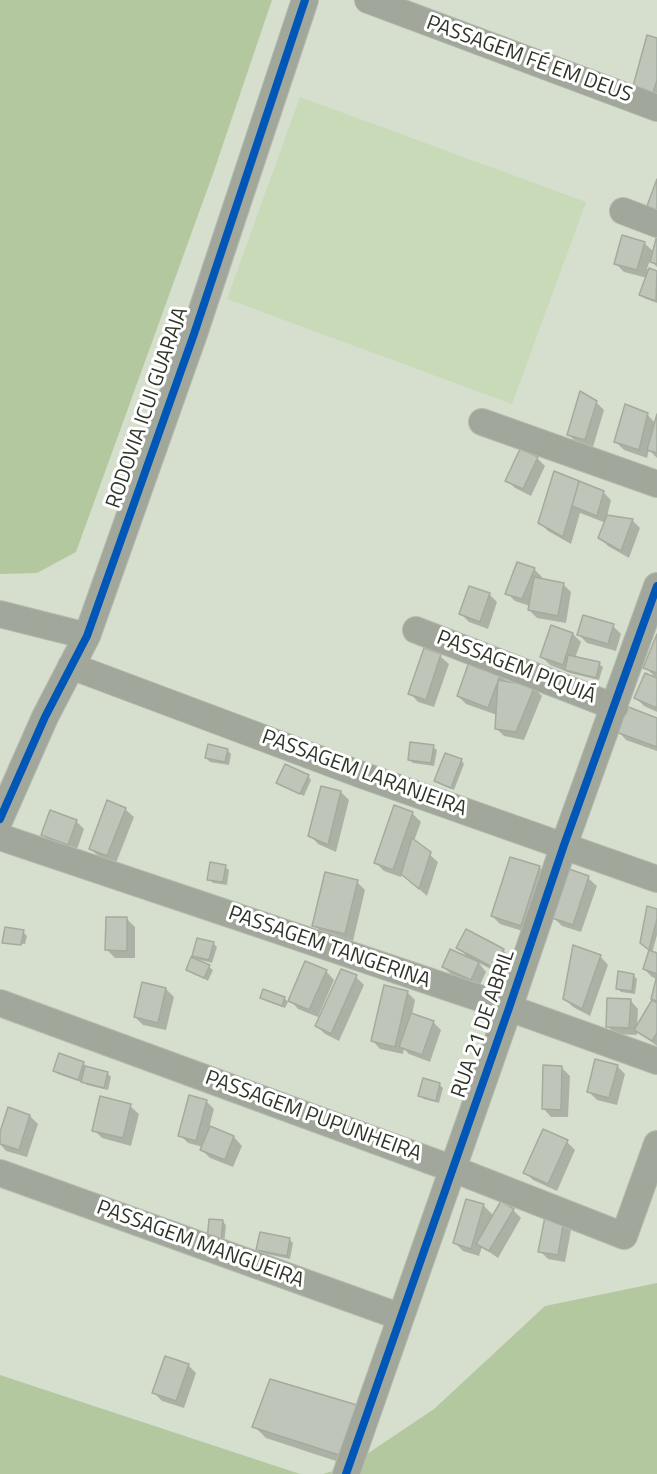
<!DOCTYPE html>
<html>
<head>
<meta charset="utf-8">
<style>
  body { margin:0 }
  canvas { display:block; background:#d6dfce }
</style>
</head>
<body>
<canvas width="657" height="1474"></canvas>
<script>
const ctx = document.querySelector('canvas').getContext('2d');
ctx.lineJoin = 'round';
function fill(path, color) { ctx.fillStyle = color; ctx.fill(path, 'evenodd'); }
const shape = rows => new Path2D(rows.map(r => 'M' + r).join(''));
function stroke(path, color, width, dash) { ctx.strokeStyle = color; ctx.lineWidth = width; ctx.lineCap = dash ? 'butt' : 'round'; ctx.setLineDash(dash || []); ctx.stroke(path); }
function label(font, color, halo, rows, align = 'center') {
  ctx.font = font + ' "Titillium Web",sans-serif'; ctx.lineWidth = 6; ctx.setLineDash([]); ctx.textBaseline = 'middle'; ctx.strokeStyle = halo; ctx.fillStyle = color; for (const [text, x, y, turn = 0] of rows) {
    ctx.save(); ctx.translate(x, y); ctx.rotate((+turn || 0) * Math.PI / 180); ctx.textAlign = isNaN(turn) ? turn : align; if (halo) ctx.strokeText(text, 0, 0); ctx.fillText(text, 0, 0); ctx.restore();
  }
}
const green = shape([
  [300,97,586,202,512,404,227,299]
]);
const forest = shape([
  [0,0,272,0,214,171,76,552,37,573,0,574],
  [657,1283,657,1474,323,1474,349,1466,434,1409,545,1306],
  [0,1375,300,1474,0,1474]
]);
const shadow = shape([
  [657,39,657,102,642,98],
  [657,241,657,267,650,260,647,269,657,273,657,303,644,298,641,294,647,278,624,272,616,264,644,243,654,252],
  [596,402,604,410,593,447,576,442,568,434],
  [647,414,656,424,657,419,657,458,649,450,647,458,624,450,616,442],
  [537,458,545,466,531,496,515,488,507,480],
  [555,473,603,492,611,500,607,517,632,520,640,528,629,558,608,546,599,537,606,523,580,513,571,544,548,531,539,522],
  [534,569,542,577,541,580,563,584,571,592,566,623,537,618,529,610,530,606,515,601,507,593],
  [489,594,497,602,488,629,469,622,461,614],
  [613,626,621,634,616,651,587,643,579,635],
  [573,634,581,642,575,658,599,664,603,667,599,680,570,673,550,665,542,657],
  [657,638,657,679,645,667],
  [440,656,449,664,434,707,418,702,410,693],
  [500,675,509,683,534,688,542,696,524,740,504,736,496,728,497,715,466,704,458,696],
  [657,679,657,712,644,706,636,698],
  [657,719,657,751,626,740,618,731],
  [433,747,437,750,434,766,413,763,409,760],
  [227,750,231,754,229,765,210,762,206,758],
  [461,760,464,764,454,790,440,784,436,781],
  [308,776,311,780,304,796,282,786,278,782],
  [341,792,349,800,336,852,318,844,310,835],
  [395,807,413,814,421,822,414,841,438,862,427,896,402,874,401,877,384,871,375,862],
  [125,809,134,817,116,863,98,856,90,848],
  [76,821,84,829,76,852,51,843,43,835],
  [511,858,540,868,548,876,529,933,500,924,492,916],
  [225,867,229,870,227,885,213,883,209,879],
  [570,871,588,878,597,886,581,932,562,926,554,918],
  [357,882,365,890,353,941,322,933,314,925],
  [657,910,657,935,652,953,657,955,657,979,652,977,644,969,650,950,642,943],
  [127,919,135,927,135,958,115,958,107,950],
  [23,932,27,936,25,944,6,942,6,944,4,942],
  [213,943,217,947,212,963,197,959,194,955],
  [458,947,503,950,511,958,502,975,479,963,486,972,479,987,452,975,443,967,469,959],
  [600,956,608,965,590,1016,573,1007,565,999],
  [192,959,209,967,213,970,208,981,188,969],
  [326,971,334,980,318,1017,298,1009,290,1000],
  [633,975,637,979,635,994,621,992,617,988],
  [356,977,364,985,339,1041,325,1034,317,1026],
  [657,980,657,1003,655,1003,657,1004,657,1046,637,1031,637,1035,615,1034,607,1026,630,1000,638,1009,637,1028,653,1000],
  [166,989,174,997,166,1030,143,1025,135,1017],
  [407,992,415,1000,412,1015,433,1022,441,1030,430,1062,409,1054,404,1049,403,1054,380,1049,372,1040],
  [262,998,284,998,288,1002,285,1008,266,1001],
  [83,1063,87,1067,107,1073,111,1077,108,1090,87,1085,82,1081,81,1082,58,1074,54,1070],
  [617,1066,625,1074,617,1105,597,1100,588,1091],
  [562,1068,570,1076,568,1117,551,1117,543,1108],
  [440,1085,443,1088,439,1103,424,1099,420,1096],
  [206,1101,214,1109,209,1128,234,1137,242,1146,233,1167,210,1158,202,1150,203,1147,188,1143,180,1135],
  [130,1106,139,1114,131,1146,102,1138,94,1130],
  [30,1116,38,1124,27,1157,6,1151,0,1144,0,1137],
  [567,1142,575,1150,557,1191,533,1180,525,1172],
  [467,1201,484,1206,494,1216,513,1210,521,1218,498,1258,482,1247,479,1256,463,1251,455,1243],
  [211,1220,222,1221,226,1225,224,1245],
  [563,1222,571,1230,565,1262,548,1259,540,1251],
  [289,1239,293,1243,290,1259,262,1253,258,1250],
  [188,1365,196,1373,184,1408,162,1401,154,1393],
  [357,1406,351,1466,266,1438,254,1426]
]);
const building = shape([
  [647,35,657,38,657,80,652,96,632,90,647,35],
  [657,179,657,210,647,206,657,179],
  [622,235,645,242,637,270,614,264,622,235],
  [657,235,657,264,650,262,657,235],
  [649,268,657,271,656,301,639,295,649,268],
  [580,391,597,401,585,440,567,435,580,391],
  [625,404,648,413,639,450,614,442,625,404],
  [657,414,657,453,647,450,657,414],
  [520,449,538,457,523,489,505,481,520,449],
  [554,471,579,481,563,537,538,523,554,471],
  [579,481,604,491,597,516,572,506,579,481],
  [607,515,633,519,621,551,598,538,607,515],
  [517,562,535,568,522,599,505,594,517,562],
  [534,577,564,583,558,616,528,610,534,577],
  [469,586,490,593,480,622,459,614,469,586],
  [583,615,614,624,608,644,577,635,583,615],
  [551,625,573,633,563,665,540,657,551,625],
  [657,634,657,673,643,668,657,634],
  [424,648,441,654,426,700,408,694,424,648],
  [568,655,600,662,596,678,565,670,568,655],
  [469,662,501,673,488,708,457,696,469,662],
  [645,673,657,678,657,708,634,698,645,673],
  [498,680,535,686,516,732,495,729,498,680],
  [626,706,657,718,657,747,616,732,626,706],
  [410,742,434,745,431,763,408,760,410,742],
  [208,744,228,749,225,762,205,758,208,744],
  [445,753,462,759,451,788,434,781,445,753],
  [285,764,309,775,300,794,276,783,285,764],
  [321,786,341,791,328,845,308,836,321,786],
  [107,800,126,808,107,856,89,849,107,800],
  [394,805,413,812,393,870,374,863,394,805],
  [50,810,77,820,68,845,41,835,50,810],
  [412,838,431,852,419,889,401,874,412,838],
  [510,857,540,866,521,926,491,916,510,857],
  [210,862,226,865,223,882,207,880,210,862],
  [569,869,589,876,573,925,552,918,569,869],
  [325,872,358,880,345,934,312,926,325,872],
  [647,906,657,909,657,919,649,950,640,943,647,906],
  [106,917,127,917,127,951,105,950,106,917],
  [5,927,24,930,21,945,2,943,5,927],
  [466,929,504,949,494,968,456,948,466,929],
  [197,938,214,942,209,960,192,956,197,938],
  [573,945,601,955,582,1009,563,999,573,945],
  [450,949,479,962,471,980,442,967,450,949],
  [649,950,657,953,657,974,643,969,649,950],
  [191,957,210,965,204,978,186,970,191,957],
  [305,961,327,970,309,1010,288,1001,305,961],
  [341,969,357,975,331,1034,315,1026,341,969],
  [618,971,634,974,632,991,616,989,618,971],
  [657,975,657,1001,651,999,657,975],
  [142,982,166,988,158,1023,134,1017,142,982],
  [384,985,408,991,395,1047,371,1041,384,985],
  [263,989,285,997,282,1006,260,998,263,989],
  [607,998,631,999,629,1028,606,1027,607,998],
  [652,1000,657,1003,657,1033,652,1041,634,1030,652,1000],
  [411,1013,434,1021,422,1055,399,1047,411,1013],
  [59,1053,84,1062,78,1080,53,1071,59,1053],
  [595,1059,618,1065,609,1098,587,1092,595,1059],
  [543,1065,562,1066,561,1110,542,1109,543,1065],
  [85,1066,108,1072,104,1088,81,1082,85,1066],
  [423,1078,440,1083,436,1101,418,1096,423,1078],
  [189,1095,207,1100,196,1141,178,1136,189,1095],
  [100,1096,131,1104,123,1138,92,1131,100,1096],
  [8,1107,30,1115,19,1150,0,1144,0,1132,8,1107],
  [210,1126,234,1136,225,1160,200,1150,210,1126],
  [543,1129,568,1140,548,1184,523,1173,543,1129],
  [466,1199,484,1204,471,1249,453,1243,466,1199],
  [501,1201,514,1209,489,1251,476,1244,501,1201],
  [545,1217,564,1220,558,1255,538,1252,545,1217],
  [209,1219,223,1220,221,1242,207,1241,209,1219],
  [260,1232,290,1238,287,1256,256,1250,260,1232],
  [165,1356,189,1364,176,1401,152,1393,165,1356],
  [270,1379,357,1405,339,1455,252,1427,270,1379]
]);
const minor = shape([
  [368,0,657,108],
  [623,211,657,224],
  [482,422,657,484],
  [0,614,87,636],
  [416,630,615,707],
  [71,666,362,775,657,879],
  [0,819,45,717,87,636,194,334,305,0],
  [0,837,509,1008,657,1061],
  [0,1003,453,1169,624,1236,657,1144],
  [0,1173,401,1317],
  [346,1474,509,1008,564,845,657,586]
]);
const cycleway = shape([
  [0,819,45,717,87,636,194,334,305,0],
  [346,1474,509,1008,564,845,657,586]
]);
const streetNames = [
  ["PASSAGEM FÉ EM DEUS",529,60,20],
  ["RODOVIA ICUI GUARAJA",148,408,-71],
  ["PASSAGEM PIQUIÁ",516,668,21],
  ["PASSAGEM LARANJEIRA",364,774,20],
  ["PASSAGEM TANGERINA",329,948,19],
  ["RUA 21 DE ABRIL",484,1024,-71],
  ["PASSAGEM PUPUNHEIRA",313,1117,20],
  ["PASSAGEM MANGUEIRA",200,1245,20]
];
fill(green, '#c8dab7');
fill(forest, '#b4c89f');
fill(shadow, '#0003');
fill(building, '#bfc6b9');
stroke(building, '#a4ab9e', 1.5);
stroke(minor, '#b5bbaf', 28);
stroke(minor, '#a1a89b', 26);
stroke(cycleway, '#0057b8', 8);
label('21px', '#2f3529', '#fff', streetNames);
</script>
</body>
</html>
